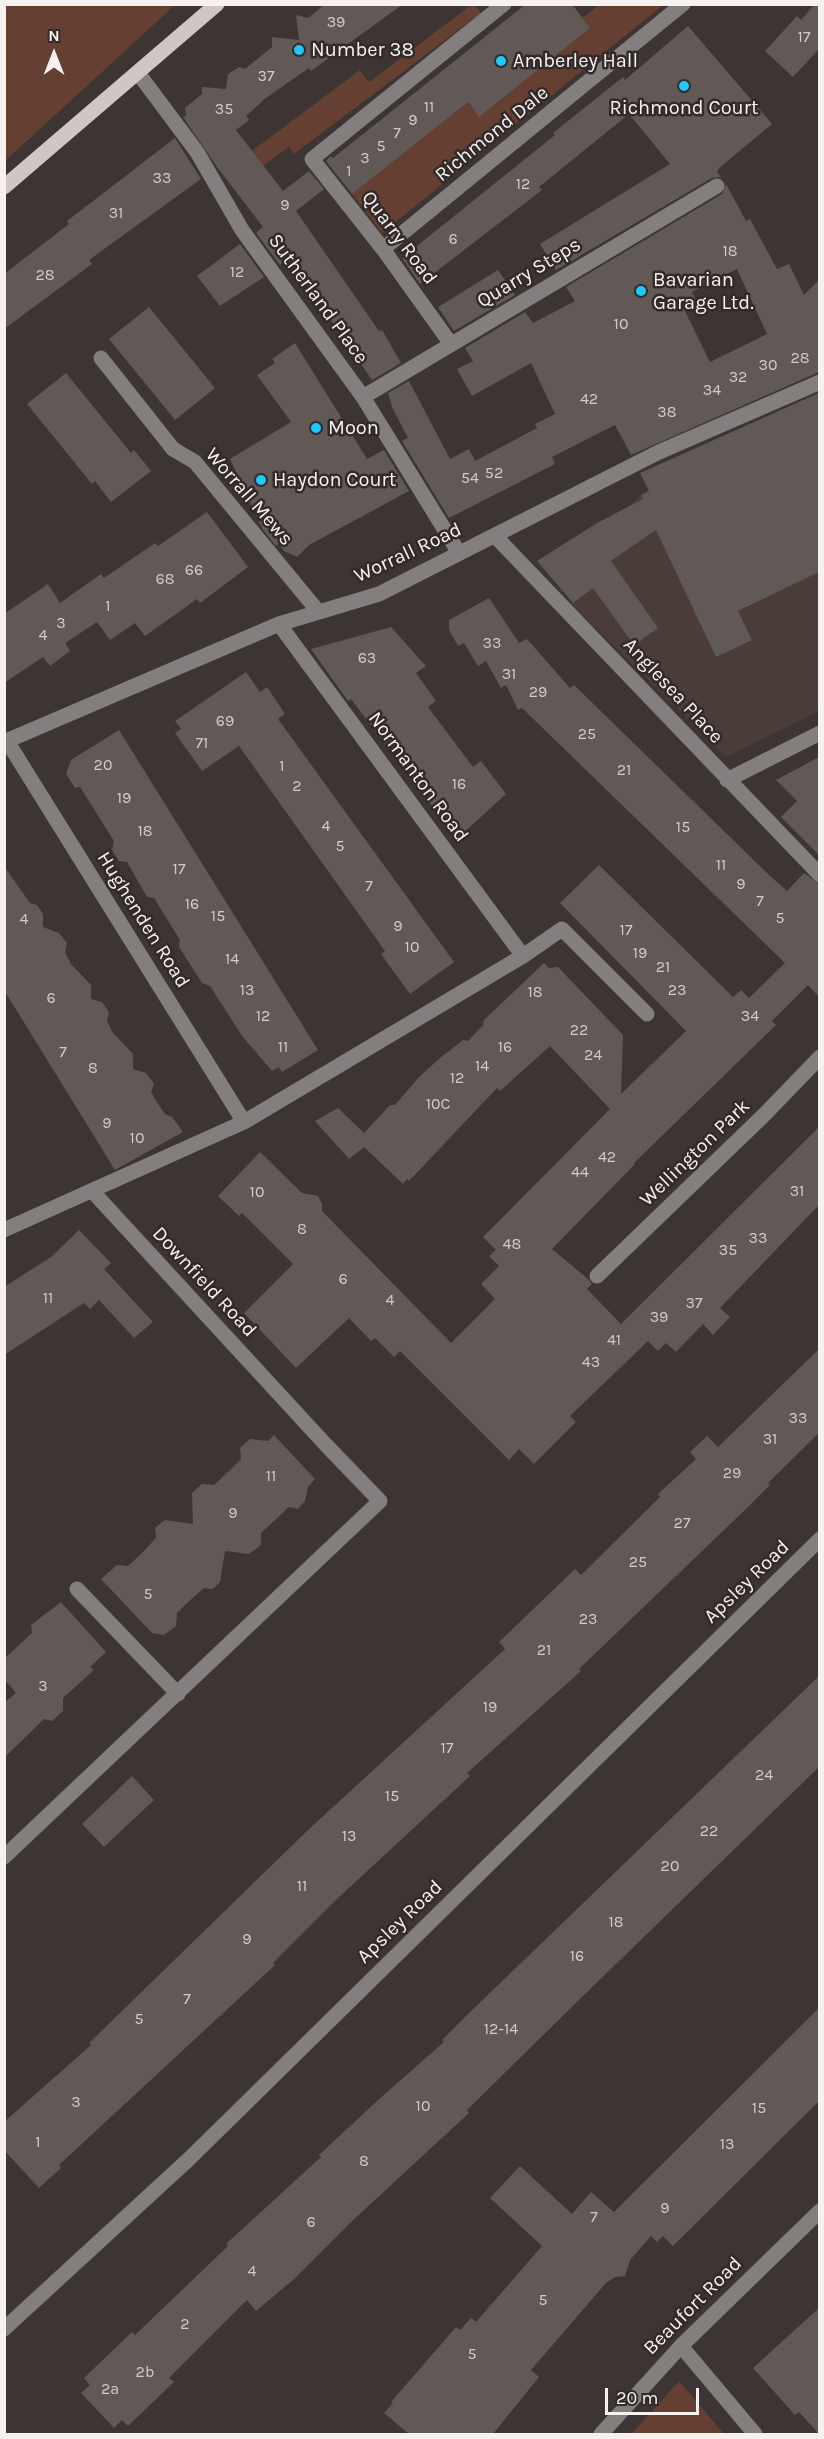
<!DOCTYPE html>
<html>
<head>
<meta charset="utf-8">
<style>
  body { margin:0 }
  #map { position:relative; width:824px; height:2439px; overflow:hidden; background:#3c3533; font-family:Karla,sans-serif }
  canvas { display:block }
  .frame { position:absolute; inset:0; border:6px solid #f7f2f0; pointer-events:none }
  .north { position:absolute; left:24px; top:24px; width:60px; height:60px; -webkit-text-stroke:4px #322b29; paint-order:stroke; rotate:0deg; font-size:16px; font-weight:700; line-height:24px; text-align:center; color:#f7f2f0 }
  .north::after { content:''; display:block; margin:auto; width:21px; height:27px; background:#f7f2f0; clip-path:polygon(50% 0,100% 100%,50% 72%,0 100%) }
  .scale { position:absolute; left:605px; top:2388px; width:94px; height:27px; box-sizing:border-box; border:3px solid #f7f2f0; border-top:0; padding-left:8px; font-size:18px; line-height:21px; white-space:nowrap; color:#f7f2f0; -webkit-text-stroke:4px #322b29; paint-order:stroke }
</style>
</head>
<body>
<div id="map">
<canvas width="824" height="2439"></canvas>
<div class="frame"></div>
<div class="north">N</div>
<div class="scale">20 m</div>
</div>
<script>
const ctx = document.querySelector('canvas').getContext('2d');
ctx.lineJoin = 'round';
function fill(path, color) { ctx.fillStyle = color; ctx.fill(path, 'evenodd'); }
const shape = rows => new Path2D(rows.map(r => 'M' + r).join(''));
function stroke(path, color, width, dash) { ctx.strokeStyle = color; ctx.lineWidth = width; ctx.lineCap = dash ? 'butt' : 'round'; ctx.setLineDash(dash || []); ctx.stroke(path); }
function label(font, color, halo, rows, align = 'center') {
  ctx.font = font + ' Karla,sans-serif'; ctx.lineWidth = 5; ctx.setLineDash([]); ctx.textBaseline = 'middle'; ctx.strokeStyle = halo; ctx.fillStyle = color; for (const [text, x, y, turn = 0] of rows) {
    ctx.save(); ctx.translate(x, y); ctx.rotate((+turn || 0) * Math.PI / 180); ctx.textAlign = isNaN(turn) ? turn : align; if (halo) ctx.strokeText(text, 0, 0); ctx.fillText(text, 0, 0); ctx.restore();
  }
}
const built = shape([
  [819,410,819,711,726,757,571,604,592,589,584,580,650,534,628,507,641,495]
]);
const green = shape([
  [5,4,175,4,175,5,5,161],
  [471,5,475,5,481,13,294,154,289,147,263,166,252,151,360,70,369,82],
  [599,5,663,5,382,233,352,194,467,102,479,116,590,28,582,18],
  [679,2381,724,2434,631,2434]
]);
const building = shape([
  [325,4,403,4,311,71,309,68,266,98,246,116,249,120,236,130,283,191,309,171,324,189,296,211,379,331,382,330,401,363,372,380,293,265,288,259,280,265,256,233,263,227,217,167,183,117,186,116,185,108,202,94,202,87,226,89,228,74,239,67,245,69,272,47,272,37,299,40,296,15,308,18],
  [526,4,572,4,590,28,479,117,468,102,352,194,326,161,331,156,333,158],
  [815,4,819,4,819,49,793,77,765,51,797,16,801,20],
  [688,26,772,124,719,168,717,172,721,177,712,178,556,270,540,244,670,164,629,114,539,187,542,190,420,284,402,258,555,135,553,133,623,77,625,80],
  [175,138,201,179,89,260,92,264,4,329,4,274,69,224,67,221],
  [726,184,746,221,750,219,777,269,789,264,804,295,819,280,819,372,631,455,615,425,552,457,555,464,449,518,402,441,408,438,392,407,388,393,409,381,450,459,469,449,475,461,537,428,535,424,555,414,531,363,472,396,457,369,473,361,465,348,525,312,533,323,575,301,566,287,722,194],
  [737,269,767,334,710,362,683,307,696,300,692,292],
  [240,244,264,277,220,306,197,276],
  [498,270,515,295,454,331,438,307],
  [149,307,215,388,175,420,109,339],
  [295,343,367,459,384,450,409,491,309,545,297,557,284,551,279,544,276,546,263,530,230,459,291,422,257,375,275,363,272,359],
  [66,373,131,453,134,450,151,471,111,502,95,481,92,484,27,404],
  [819,393,819,572,738,611,752,640,716,657,656,530,611,561,658,628,634,645,593,588,573,603,537,561,597,523,643,499,641,495,649,491,640,473],
  [207,512,248,567,200,603,197,599,145,636,135,623,110,640,97,622,65,643,70,651,50,666,43,657,4,683,4,614,48,584,60,603,101,574,104,578,155,543,158,546],
  [489,598,519,643,527,639,570,688,574,685,768,874,787,891,804,873,819,884,819,997,808,985,772,1021,776,1025,634,1163,635,1164,552,1249,588,1279,592,1284,587,1289,621,1324,819,1127,819,1205,720,1308,730,1317,713,1335,703,1324,676,1352,666,1343,658,1351,648,1341,570,1416,576,1422,534,1464,519,1449,509,1460,400,1351,394,1357,375,1338,371,1341,349,1318,296,1368,244,1313,293,1264,242,1213,239,1216,218,1196,260,1152,302,1193,318,1196,322,1204,322,1211,451,1343,495,1299,481,1284,499,1266,489,1256,496,1250,483,1237,610,1109,550,1046,500,1091,497,1088,409,1181,407,1179,403,1184,364,1147,349,1159,315,1121,338,1108,364,1133,390,1105,395,1105,419,1077,440,1058,463,1040,468,1041,483,1025,484,1020,544,963,549,968,558,967,623,1035,621,1094,686,1031,560,903,599,865,733,997,741,990,749,998,785,963,522,708,518,710,506,685,501,688,486,661,478,666,464,643,458,646,449,630,449,620],
  [391,627,426,666,416,673,436,701,428,707,473,767,481,761,506,794,459,837,436,805,432,806,351,699,348,701,311,649],
  [246,672,260,692,267,687,285,714,278,719,454,962,410,994,381,954,385,951,239,746,202,771,175,733,181,729,175,721],
  [119,730,318,1050,282,1072,279,1067,272,1071,242,1036,210,986,202,983,179,947,180,940,154,898,147,897,127,862,119,861,112,850,114,841,80,787,75,788,66,774,71,760],
  [819,757,819,855,781,817,797,801,776,780],
  [4,866,30,903,37,905,43,914,43,927,59,933,67,943,65,952,71,964,91,985,91,999,102,1002,109,1012,107,1021,113,1033,133,1054,133,1069,146,1073,154,1084,151,1092,158,1104,165,1114,172,1117,183,1132,115,1170,4,990],
  [79,1230,111,1263,104,1269,153,1322,134,1338,99,1300,90,1309,84,1303,4,1355,4,1287,51,1257],
  [819,1349,819,1433,768,1483,770,1485,747,1508,579,1669,581,1671,467,1773,470,1776,337,1899,273,1963,275,1965,59,2165,61,2168,39,2188,4,2150,4,2122,91,2045,89,2043,308,1830,505,1649,499,1642,575,1569,581,1575,660,1497,658,1494,696,1459,690,1452,707,1436,718,1447],
  [274,1435,315,1479,308,1487,305,1501,298,1509,289,1507,274,1521,261,1533,261,1545,249,1554,225,1551,220,1582,213,1589,204,1588,187,1603,177,1613,176,1626,164,1635,152,1633,101,1579,117,1565,128,1566,141,1554,156,1538,155,1528,165,1520,193,1524,192,1493,202,1484,214,1485,227,1473,241,1459,240,1448,250,1439,268,1441],
  [61,1602,106,1652,90,1667,94,1670,63,1698,63,1711,52,1721,44,1719,4,1758,4,1703,16,1693,4,1679,4,1659,32,1633,31,1625],
  [819,1676,819,1767,582,1997,467,2110,469,2113,350,2223,293,2280,256,2311,247,2300,169,2378,174,2382,128,2426,122,2420,114,2428,81,2393,90,2385,84,2378,132,2332,135,2335,228,2246,226,2244,321,2157,319,2155,378,2100,444,2042,442,2040,468,2014],
  [132,1776,154,1800,104,1847,82,1824],
  [819,2008,819,2101,673,2246,663,2236,657,2242,651,2236,630,2260,625,2276,615,2277,606,2283,531,2370,539,2377,493,2434,409,2434,384,2413,393,2403,391,2402,456,2327,460,2330,471,2318,476,2322,542,2246,490,2198,520,2166,572,2214,591,2192,614,2212],
  [819,2308,819,2434,799,2412,795,2415,753,2368]
]);
const minor = shape([
  [138,73,197,152,242,230,363,397,459,553],
  [383,249,683,4],
  [451,344,383,249,312,159,504,4],
  [101,358,173,449,195,462,317,610],
  [363,397,717,186],
  [495,536,820,875],
  [279,624,523,956],
  [7,741,244,1122],
  [4,742,279,624,379,594,659,452,820,382],
  [727,780,820,733],
  [4,1230,244,1122,523,956,562,929,647,1014],
  [597,1276,764,1115,820,1057],
  [77,1589,178,1694],
  [4,1857,380,1501,326,1445,93,1192],
  [4,2329,189,2159,820,1539],
  [681,2346,755,2434],
  [601,2434,681,2346,820,2211]
]);
const major = shape([
  [4,187,217,4]
]);
const markers = [
  [299,50,6,"#1dc9fd"],
  [501,61,6,"#1dc9fd"],
  [684,86,6,"#1dc9fd"],
  [641,291,6,"#1dc9fd"],
  [316,428,6,"#1dc9fd"],
  [261,480,6,"#1dc9fd"]
];
const numberNames = [
  ["39",336,22],
  ["17",804,37],
  ["37",266,76],
  ["11",429,107],
  ["35",224,109],
  ["9",413,120],
  ["7",397,133],
  ["5",381,146],
  ["3",365,158],
  ["1",349,171],
  ["33",162,178],
  ["12",523,184],
  ["9",285,205],
  ["31",116,213],
  ["6",453,239],
  ["18",730,251],
  ["12",237,272],
  ["28",45,275],
  ["10",621,324],
  ["28",800,358],
  ["30",768,365],
  ["32",738,377],
  ["34",712,390],
  ["42",589,399],
  ["38",667,412],
  ["52",494,473],
  ["54",470,478],
  ["66",194,570],
  ["68",165,579],
  ["1",108,606],
  ["3",61,623],
  ["4",43,635],
  ["33",492,643],
  ["63",367,658],
  ["31",509,674],
  ["29",538,692],
  ["69",225,721],
  ["25",587,734],
  ["71",202,743],
  ["20",103,765],
  ["1",282,766],
  ["21",624,770],
  ["16",459,784],
  ["2",297,786],
  ["19",124,798],
  ["4",326,826],
  ["15",683,827],
  ["18",145,831],
  ["5",340,846],
  ["11",721,865],
  ["17",179,869],
  ["9",741,884],
  ["7",369,886],
  ["7",760,901],
  ["16",192,904],
  ["15",218,916],
  ["5",780,918],
  ["4",24,919],
  ["9",398,926],
  ["17",626,930],
  ["10",412,947],
  ["19",640,953],
  ["14",232,959],
  ["21",663,967],
  ["13",247,990],
  ["23",677,990],
  ["18",535,992],
  ["6",51,998],
  ["12",263,1016],
  ["34",750,1016],
  ["22",579,1030],
  ["11",283,1047],
  ["16",505,1047],
  ["7",63,1052],
  ["24",593,1055],
  ["14",482,1066],
  ["8",93,1068],
  ["12",457,1078],
  ["10C",438,1104],
  ["9",107,1123],
  ["10",137,1138],
  ["42",607,1157],
  ["44",580,1172],
  ["31",797,1191],
  ["10",257,1192],
  ["8",302,1229],
  ["33",758,1238],
  ["48",512,1244],
  ["35",728,1250],
  ["6",343,1279],
  ["11",48,1298],
  ["4",390,1300],
  ["37",694,1303],
  ["39",659,1317],
  ["41",614,1340],
  ["43",591,1362],
  ["33",798,1418],
  ["31",770,1439],
  ["29",732,1473],
  ["11",271,1476],
  ["9",233,1513],
  ["27",682,1523],
  ["25",638,1562],
  ["5",148,1594],
  ["23",588,1619],
  ["21",544,1650],
  ["3",43,1686],
  ["19",490,1707],
  ["17",447,1748],
  ["24",764,1775],
  ["15",392,1796],
  ["22",709,1831],
  ["13",349,1836],
  ["20",670,1866],
  ["11",302,1886],
  ["18",616,1922],
  ["9",247,1939],
  ["16",577,1956],
  ["7",187,1999],
  ["5",139,2019],
  ["12-14",501,2029],
  ["3",76,2102],
  ["10",423,2106],
  ["15",759,2108],
  ["1",38,2142],
  ["13",727,2144],
  ["8",364,2161],
  ["9",665,2208],
  ["7",594,2217],
  ["6",311,2222],
  ["4",252,2271],
  ["5",543,2300],
  ["2",185,2324],
  ["5",472,2354],
  ["2b",145,2372],
  ["2a",110,2389]
];
const poiNames = [
  ["Number 38",311,50],
  ["Amberley Hall",513,61],
  ["Richmond Court",684,108,"center"],
  ["Bavarian",653,280],
  ["Garage Ltd.",653,303],
  ["Moon",328,428],
  ["Haydon Court",273,480]
];
const streetNames = [
  ["Richmond Dale",492,134,-39],
  ["Quarry Road",399,238,53],
  ["Quarry Steps",529,273,-31],
  ["Sutherland Place",318,299,54],
  ["Worrall Mews",249,497,49],
  ["Worrall Road",408,553,-25],
  ["Anglesea Place",673,691,47],
  ["Normanton Road",418,777,54],
  ["Hughenden Road",143,920,58],
  ["Wellington Park",695,1153,-44],
  ["Downfield Road",204,1282,47],
  ["Apsley Road",747,1582,-44],
  ["Apsley Road",400,1922,-44],
  ["Beaufort Road",693,2306,-45]
];
fill(built, '#4a3c38');
fill(green, '#653f32');
fill(building, '#605956');
stroke(minor, '#837f7e', 15);
stroke(major, '#cec7c4', 15);
for (const [x, y, r, color] of markers) { const dot = new Path2D(); dot.arc(x, y, r, 0, 2 * Math.PI); ctx.fillStyle = color; ctx.fill(dot); stroke(dot, '#322b29', 2); }
label('16px', '#d1ccca', null, numberNames);
label('20px', '#f7f2f0', '#322b29', poiNames, 'left');
label('20px', '#f7f2f0', '#322b29', streetNames);
</script>
</body>
</html>
